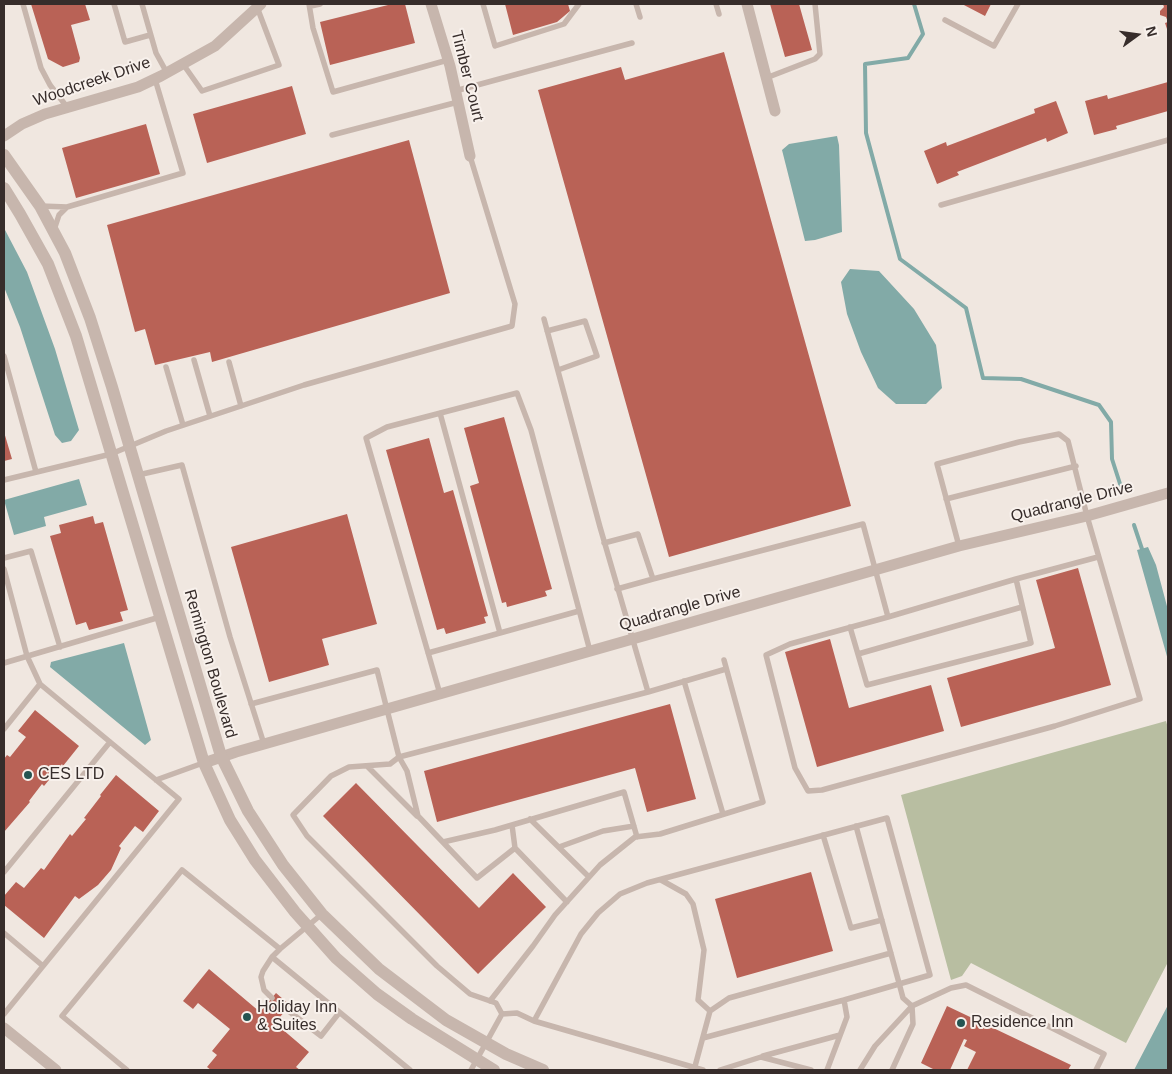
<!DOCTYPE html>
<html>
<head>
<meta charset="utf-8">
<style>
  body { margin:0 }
  #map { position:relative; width:1172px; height:1074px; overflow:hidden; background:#f0e7e0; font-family:Arial,sans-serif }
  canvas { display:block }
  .frame { position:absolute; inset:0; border:5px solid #372d2b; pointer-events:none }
  .north { position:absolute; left:1112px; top:10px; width:50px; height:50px; -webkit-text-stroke:4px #f8f1ec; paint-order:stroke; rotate:76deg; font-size:14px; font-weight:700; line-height:20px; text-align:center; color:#372d2b }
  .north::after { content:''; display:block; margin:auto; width:18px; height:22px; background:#372d2b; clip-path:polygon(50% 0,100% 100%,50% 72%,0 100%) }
</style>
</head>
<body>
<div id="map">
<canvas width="1172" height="1074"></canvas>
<div class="frame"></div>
<div class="north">N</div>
</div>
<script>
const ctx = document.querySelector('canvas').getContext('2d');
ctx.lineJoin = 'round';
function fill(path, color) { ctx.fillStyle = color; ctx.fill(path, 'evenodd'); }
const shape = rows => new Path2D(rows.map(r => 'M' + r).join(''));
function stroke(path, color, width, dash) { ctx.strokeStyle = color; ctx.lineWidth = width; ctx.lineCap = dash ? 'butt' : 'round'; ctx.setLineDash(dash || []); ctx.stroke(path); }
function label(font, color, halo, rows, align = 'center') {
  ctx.font = font + ' Arial,sans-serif'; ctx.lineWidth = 4; ctx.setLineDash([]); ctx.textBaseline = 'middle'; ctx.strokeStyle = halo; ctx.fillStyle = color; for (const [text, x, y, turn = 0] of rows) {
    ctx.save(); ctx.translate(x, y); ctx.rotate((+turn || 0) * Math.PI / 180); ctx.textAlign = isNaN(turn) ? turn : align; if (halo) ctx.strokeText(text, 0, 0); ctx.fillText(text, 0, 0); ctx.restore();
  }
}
const green = shape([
  [1166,721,1168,728,1168,962,1126,1043,971,963,962,976,951,980,901,795]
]);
const water = shape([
  [837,136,839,145,842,232,815,240,805,241,782,150,789,144],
  [4,228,27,272,55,349,79,430,71,441,62,443,55,435,20,327,4,287],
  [850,269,879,271,914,309,936,345,942,388,926,404,896,404,878,388,861,352,847,314,841,282],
  [79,479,87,505,44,517,46,526,14,535,4,500],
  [1148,547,1156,565,1168,610,1168,660,1137,550],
  [124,643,151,740,145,745,50,667,51,662],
  [1168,1005,1168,1070,1134,1070]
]);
const stream = shape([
  [914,4,923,34,908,58,865,64,866,133,900,259,966,308,983,378,1021,379,1099,405,1111,422,1112,459,1122,490],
  [1134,525,1142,549]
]);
const building = shape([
  [31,4,85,4,90,20,71,25,80,58,79,62,63,67,48,59],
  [392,4,405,4,415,43,330,65,320,22],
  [505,4,568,4,570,11,557,22,513,35],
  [770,4,799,4,812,50,785,57],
  [962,4,991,4,985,16],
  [1163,4,1168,4,1168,32,1165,23,1168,22,1166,17,1160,15,1160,11,1164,7],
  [724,52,851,506,669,557,538,90,621,67,625,80],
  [1168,82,1168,111,1116,126,1117,129,1094,135,1085,101,1107,95,1108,99],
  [292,86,306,134,207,163,193,114],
  [1056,101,1068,133,1047,142,1046,138,957,172,959,175,937,184,924,151,946,142,947,146,1035,113,1034,109],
  [146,124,160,174,76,198,62,148],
  [409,140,450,293,212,362,210,352,155,365,145,329,135,332,107,225],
  [504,417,552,589,545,591,547,596,507,607,506,602,502,603,470,486,479,483,464,428],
  [4,432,12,459,4,461],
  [429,438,444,493,453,490,488,616,484,617,486,623,446,634,444,628,437,630,386,450],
  [347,514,377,624,322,639,329,665,269,682,231,547],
  [93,516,95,524,103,522,128,610,120,612,123,621,89,630,86,622,76,625,50,536,61,533,59,525],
  [1078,568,1111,685,961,727,947,678,1055,648,1036,580],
  [830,639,849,708,931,685,944,731,817,767,785,652],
  [670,704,696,799,647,812,635,768,437,822,424,771],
  [35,710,79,746,63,766,62,764,44,786,42,784,29,801,30,802,4,832,4,759,7,755,10,757,26,737,18,731],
  [116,775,159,811,143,832,135,826,119,846,121,848,111,870,98,885,79,899,75,896,44,938,4,905,4,896,16,882,24,888,41,868,44,870,70,834,72,836,86,819,84,818,101,796,100,795],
  [356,783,479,908,513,873,546,907,478,974,323,816],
  [811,872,833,951,737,978,715,899],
  [209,969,260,1012,276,993,290,1005,275,1023,309,1052,296,1067,300,1070,211,1070,207,1067,217,1055,212,1051,230,1029,198,1003,193,1009,183,1001],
  [947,1006,1071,1065,1068,1070,967,1070,976,1052,964,1046,967,1040,964,1039,950,1070,935,1070,921,1063]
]);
const service = shape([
  [23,4,41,68,50,85,67,107],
  [114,4,125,42,150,35],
  [142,4,156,53,167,73],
  [309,4,313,28,333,92,448,60],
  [483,4,495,46,564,24,579,4],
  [636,4,640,17],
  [716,4,719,14],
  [311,6,320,4],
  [945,20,994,46,1018,4],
  [183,64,202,91,279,65,257,7],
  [766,78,815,59,820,54,815,4],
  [455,91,632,43],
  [332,135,458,102],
  [941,205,1168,140],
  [41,206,67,207,59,215,54,230],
  [67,207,183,173,155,79],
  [544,319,600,527,648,692,726,669],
  [547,331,585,321,597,356,558,370],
  [4,356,36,472],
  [194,360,210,416],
  [229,362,241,406],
  [166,367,183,425],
  [440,413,500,633],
  [138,475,182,465,230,637,264,744],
  [4,480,111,454,166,431,304,385,512,326,515,304,470,156],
  [946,499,1076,466],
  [604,543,638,534,653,579,617,589],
  [4,558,31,551,60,647],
  [4,569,27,656,40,684],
  [653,579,863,524,888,617,790,644,766,655,795,768,808,791,822,790,1055,726,1140,699,1087,516,1068,441,1059,434,1019,442,937,464,959,546],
  [888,617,1016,579,1098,557],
  [850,627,867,685,1031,643,1016,579],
  [428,653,579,611],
  [858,654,1022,607],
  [4,663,160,617],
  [684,681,723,814],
  [440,694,366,438,387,427,517,393,531,430,590,651],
  [251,704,377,670,399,757,390,764,349,767,331,776,293,815,307,836,437,966,470,994,496,1003,502,1014],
  [4,729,40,684,179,799,4,1014],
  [367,766,417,816],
  [156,780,203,763],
  [530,819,589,877],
  [512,825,515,848],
  [856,826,899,983,903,998,912,1006,913,1024,892,1070],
  [823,835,851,928,882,920],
  [443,842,495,830,624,792,637,837],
  [559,847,603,831,634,826],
  [4,872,110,742],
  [661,880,686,894,693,904,704,950,698,1000,710,1011],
  [567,902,515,848,477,878,418,816,407,771,399,757,648,692],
  [4,933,43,966],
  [280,949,272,957,410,1070],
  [272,957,263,971,261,977,264,990,272,998],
  [490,1001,533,946,555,915,600,865,635,837,660,834,763,802,724,660],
  [286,1009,321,1036,339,1013],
  [534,1021,581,934,598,913,620,894,647,883,887,818,930,975,844,1000,847,1017,827,1070],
  [703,1038,844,1000],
  [763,1056,840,1035],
  [127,1070,62,1016,182,870,280,949,322,914],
  [471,1070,502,1014,517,1013,534,1021,703,1070],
  [694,1070,710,1011,729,998,891,953],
  [720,1070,761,1057,811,1070],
  [860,1070,875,1046,912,1006,951,988,966,985,1104,1054,1096,1070]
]);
const minor = shape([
  [431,4,450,66,470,156],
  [747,4,775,111],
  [4,136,22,124,45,114,138,87,161,76,215,46,261,4],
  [204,763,236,752,959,546,1087,516,1168,493],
  [4,1028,56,1070]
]);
const tertiary = shape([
  [4,155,40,206,65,253,90,318,112,387,221,756,248,811,283,865,322,914,379,969,446,1020,506,1054,543,1070],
  [4,188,20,214,48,264,76,336,204,763,230,820,255,860,295,912,336,958,377,994,412,1019,494,1070]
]);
const markers = [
  [28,775,5,"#255451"],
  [247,1017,5,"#255451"],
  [961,1023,5,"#255451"]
];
const streetNames = [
  ["Timber Court",467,76,76],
  ["Woodcreek Drive",92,82,-19],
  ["Quadrangle Drive",1072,502,-14],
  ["Quadrangle Drive",680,609,-16],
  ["Remington Boulevard",210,664,74]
];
const poiNames = [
  ["CES LTD",38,775],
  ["Holiday Inn",257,1008],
  ["& Suites",257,1026],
  ["Residence Inn",971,1023]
];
fill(green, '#b8bea1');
fill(water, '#82aaa7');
stroke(stream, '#82aaa7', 4);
fill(building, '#b96256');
stroke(service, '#c7b6ad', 5.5);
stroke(minor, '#c7b6ad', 11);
stroke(tertiary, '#c7b6ad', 12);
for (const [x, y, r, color] of markers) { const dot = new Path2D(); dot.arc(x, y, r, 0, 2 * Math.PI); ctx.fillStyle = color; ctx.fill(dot); stroke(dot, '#f8f1ec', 2); }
label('16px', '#372d2b', '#f8f1ec', streetNames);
label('16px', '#372d2b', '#f8f1ec', poiNames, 'left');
</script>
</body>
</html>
